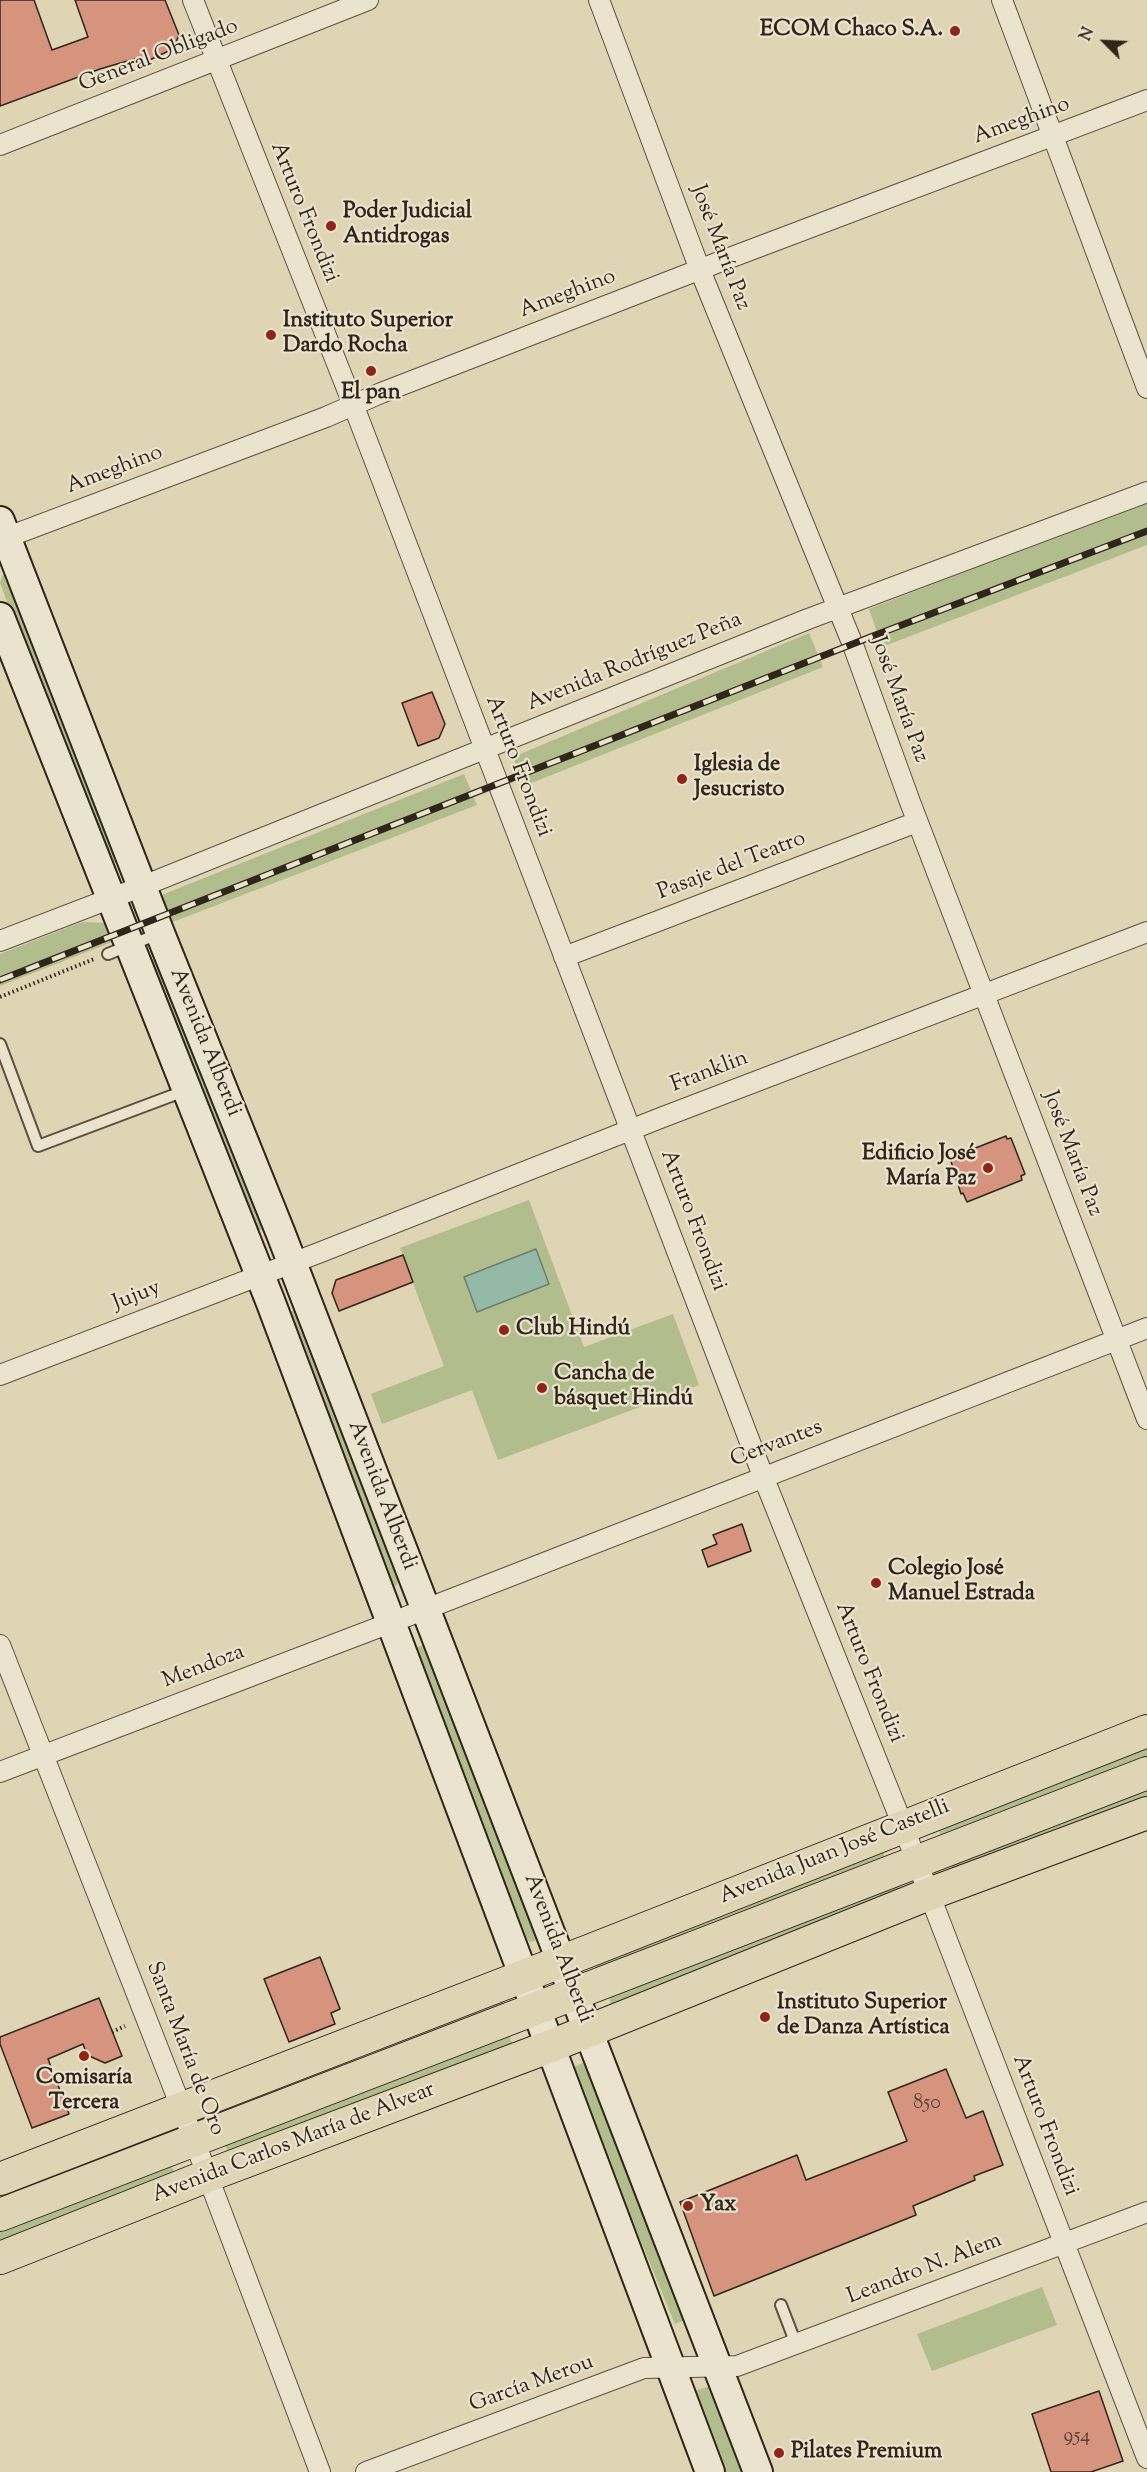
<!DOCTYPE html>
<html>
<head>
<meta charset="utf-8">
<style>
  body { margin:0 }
  #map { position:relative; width:1147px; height:2472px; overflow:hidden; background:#dfd4b4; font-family:"Sorts Mill Goudy",serif }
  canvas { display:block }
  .north { position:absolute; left:1075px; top:12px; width:60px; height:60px; -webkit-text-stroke:4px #eae3ce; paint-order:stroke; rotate:294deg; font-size:16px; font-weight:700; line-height:24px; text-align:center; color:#30251b }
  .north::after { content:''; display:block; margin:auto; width:21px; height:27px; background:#30251b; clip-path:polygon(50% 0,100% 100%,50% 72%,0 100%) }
</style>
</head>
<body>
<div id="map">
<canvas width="1147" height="2472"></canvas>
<div class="north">N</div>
</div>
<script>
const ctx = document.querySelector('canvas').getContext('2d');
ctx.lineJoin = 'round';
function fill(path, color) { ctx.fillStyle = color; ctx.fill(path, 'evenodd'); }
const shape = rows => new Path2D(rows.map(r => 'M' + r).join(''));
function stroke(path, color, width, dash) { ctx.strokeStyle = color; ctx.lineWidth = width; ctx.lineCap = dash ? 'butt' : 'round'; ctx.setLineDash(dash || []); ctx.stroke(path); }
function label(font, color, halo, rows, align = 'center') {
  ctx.font = font + ' "Sorts Mill Goudy",serif'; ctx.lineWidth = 4.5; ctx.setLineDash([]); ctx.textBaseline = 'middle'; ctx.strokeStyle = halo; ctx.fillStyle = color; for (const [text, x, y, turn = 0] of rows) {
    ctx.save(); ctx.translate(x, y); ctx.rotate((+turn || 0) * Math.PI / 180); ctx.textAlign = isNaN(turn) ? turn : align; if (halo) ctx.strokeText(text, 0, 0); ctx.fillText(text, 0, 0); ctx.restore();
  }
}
const green = shape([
  [1147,500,1147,545,882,647,869,609],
  [6,574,118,862,110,864,104,859,0,583,2,576],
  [809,633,823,667,524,786,513,757],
  [464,774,477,805,170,923,159,896],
  [82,922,106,923,112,942,0,986,0,954],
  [159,956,265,1228,251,1233,146,961],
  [529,1200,584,1347,673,1314,699,1385,498,1460,472,1390,382,1424,371,1394,444,1366,400,1248],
  [297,1309,399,1579,397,1585,392,1587,286,1314],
  [424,1645,539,1939,532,1942,528,1941,415,1654,417,1647],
  [1147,1743,1147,1760,941,1836,938,1829],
  [1147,1783,1147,1803,953,1870,950,1863],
  [883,1850,885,1861,596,1969,595,1963],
  [897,1884,900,1891,616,2005,611,2004,609,1996],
  [500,1996,505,2008,216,2118,214,2112],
  [507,2030,513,2046,228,2153,225,2144],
  [583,2063,590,2064,690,2318,675,2324,571,2072,574,2067],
  [158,2134,160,2138,0,2203,0,2193],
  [171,2166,175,2173,0,2245,0,2228],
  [1042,2287,1057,2325,932,2371,917,2334],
  [708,2387,741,2472,724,2472,693,2391]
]);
const water = shape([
  [536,1249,549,1284,477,1312,464,1277,536,1249]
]);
const building = shape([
  [0,0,34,0,52,50,88,37,75,0,165,0,179,35,173,49,143,63,141,57,100,69,0,106,0,0],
  [432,692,445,724,439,738,418,746,402,703,432,692],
  [1006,1136,1007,1139,1011,1138,1025,1174,1021,1176,1022,1180,967,1202,963,1193,961,1194,950,1158,1006,1136],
  [403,1255,413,1282,339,1311,332,1293,336,1280,403,1255],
  [742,1524,751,1551,708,1567,702,1550,717,1544,713,1535,742,1524],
  [320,1957,340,2009,331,2013,335,2024,289,2042,264,1979,320,1957],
  [99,1998,122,2056,105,2063,87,2055,83,2044,48,2059,69,2114,32,2128,0,2044,0,2037,99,1998],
  [946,2069,966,2118,983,2111,1003,2165,974,2176,975,2180,913,2206,916,2215,714,2296,680,2202,797,2155,806,2180,907,2141,888,2092,946,2069],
  [1099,2391,1123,2461,1091,2472,1051,2472,1032,2414,1099,2391]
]);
const path = shape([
  [0,997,94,959],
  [112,2032,125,2026]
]);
const service = shape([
  [108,954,158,934],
  [0,1044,38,1146,187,1090],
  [781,2305,796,2344]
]);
const minor = shape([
  [193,0,353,404,763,1476,903,1826,1147,2458],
  [599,0,700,270,853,645,910,802,1147,1419],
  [1002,0,1147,388],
  [0,145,368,0],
  [0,540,326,417,381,393,732,257,1147,100],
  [0,941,143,886,808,619,1147,492],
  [564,957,917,822],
  [0,1375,321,1252,663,1117,1147,932],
  [0,1645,194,2140,320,2472],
  [0,1772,390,1623,1147,1328],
  [366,2472,644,2368,737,2366,1147,2212]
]);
const secondary = shape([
  [0,521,160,933,281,1234,758,2472],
  [0,617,271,1303,710,2472]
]);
const primary = shape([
  [0,2179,586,1952,1147,1731],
  [0,2215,1147,1773],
  [0,2258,207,2176,551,2046,929,1894,1147,1813]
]);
const rail = shape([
  [0,980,873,636,1147,531]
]);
const markers = [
  [955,31,6,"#8f2418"],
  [331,226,6,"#8f2418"],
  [271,335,6,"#8f2418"],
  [371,371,6,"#8f2418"],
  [682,779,6,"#8f2418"],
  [988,1168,6,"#8f2418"],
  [504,1330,6,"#8f2418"],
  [542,1388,6,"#8f2418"],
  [876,1583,6,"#8f2418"],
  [765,2017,6,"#8f2418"],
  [84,2056,6,"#8f2418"],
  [688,2206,6,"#8f2418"],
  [779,2453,6,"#8f2418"]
];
const numberNames = [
  ["850",927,2105],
  ["954",1077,2438]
];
const poiNames = [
  ["ECOM Chaco S.A.",943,31,"right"],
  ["Poder Judicial",343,213],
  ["Antidrogas",343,238],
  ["Instituto Superior",283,322],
  ["Dardo Rocha",283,347],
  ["El pan",371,394,"center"],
  ["Iglesia de",694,766],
  ["Jesucristo",694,791],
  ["Edificio José",976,1155,"right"],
  ["María Paz",976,1180,"right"],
  ["Club Hindú",516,1330],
  ["Cancha de",554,1375],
  ["básquet Hindú",554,1400],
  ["Colegio José",888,1570],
  ["Manuel Estrada",888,1595],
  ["Instituto Superior",777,2004],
  ["de Danza Artística",777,2029],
  ["Comisaría",84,2079,"center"],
  ["Tercera",84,2104,"center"],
  ["Yax",700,2206],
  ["Pilates Premium",791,2453]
];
const streetNames = [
  ["General Obligado",159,57,-21],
  ["Ameghino",1022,122,-20],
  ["Arturo Frondizi",303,213,68],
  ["José María Paz",719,248,69],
  ["Ameghino",568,295,-21],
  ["Ameghino",115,471,-21],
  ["Avenida Rodríguez Peña",635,663,-22],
  ["José María Paz",898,700,70],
  ["Arturo Frondizi",517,767,69],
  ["Pasaje del Teatro",732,867,-21],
  ["Avenida Alberdi",204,1043,68],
  ["Franklin",710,1073,-21],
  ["José María Paz",1071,1154,69],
  ["Arturo Frondizi",692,1221,69],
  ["Jujuy",137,1297,-21],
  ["Cervantes",777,1445,-21],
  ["Avenida Alberdi",381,1496,69],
  ["Mendoza",204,1668,-21],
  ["Arturo Frondizi",868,1673,68],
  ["Avenida Juan José Castelli",835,1853,-22],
  ["Avenida Alberdi",557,1949,69],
  ["Santa María de Oro",184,2049,69],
  ["Arturo Frondizi",1044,2126,69],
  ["Avenida Carlos María de Alvear",294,2144,-21],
  ["Leandro N. Alem",925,2270,-21],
  ["García Merou",532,2385,-20]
];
fill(green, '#b2bd8d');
fill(water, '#95b9a7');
stroke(water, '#6d7e6f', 1.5);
fill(building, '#d6947f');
stroke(building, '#30251b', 1.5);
stroke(service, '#5c5141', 14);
stroke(minor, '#5c5141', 22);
stroke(secondary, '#30251b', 32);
stroke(primary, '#30251b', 34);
stroke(path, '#30251b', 4, [1.5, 3]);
stroke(service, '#eae3ce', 10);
stroke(minor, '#eae3ce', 20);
stroke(secondary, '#eae3ce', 28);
stroke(primary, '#dfd4b4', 32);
stroke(rail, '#30251b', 7);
stroke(rail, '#eae3ce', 4.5, [14]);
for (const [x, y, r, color] of markers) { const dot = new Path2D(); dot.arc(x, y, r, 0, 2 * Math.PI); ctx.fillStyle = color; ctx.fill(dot); stroke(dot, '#eae3ce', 2); }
label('20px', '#5a4134', null, numberNames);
label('bold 22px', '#30251b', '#eae3ce', poiNames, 'left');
label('22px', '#30251b', '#eae3ce', streetNames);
</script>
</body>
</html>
